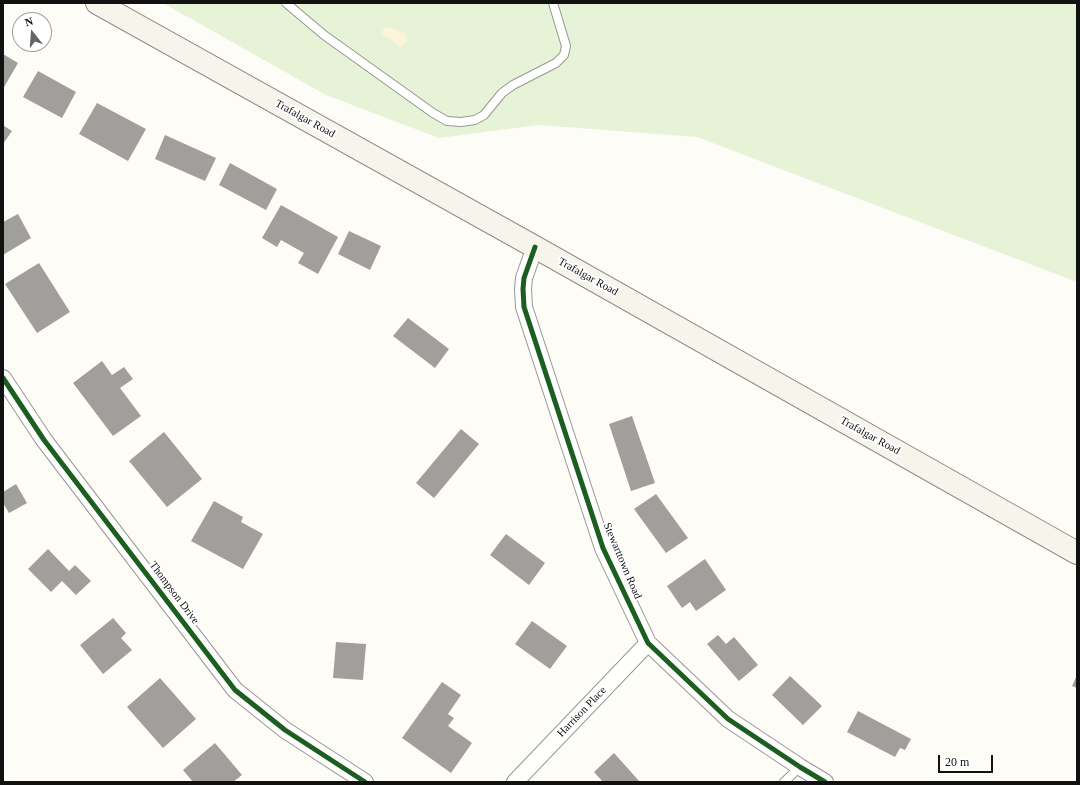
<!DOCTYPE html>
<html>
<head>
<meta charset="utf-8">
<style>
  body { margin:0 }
  #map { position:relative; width:1080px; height:785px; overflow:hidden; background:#fdfcf7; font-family:"Times New Roman",serif }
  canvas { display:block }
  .frame { position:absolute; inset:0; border:4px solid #111; pointer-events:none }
  .north { position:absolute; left:12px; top:12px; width:40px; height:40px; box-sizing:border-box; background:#fff; border:1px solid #a0a0a0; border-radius:50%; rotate:343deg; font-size:11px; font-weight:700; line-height:16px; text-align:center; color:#111 }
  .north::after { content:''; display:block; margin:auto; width:14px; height:18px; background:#646362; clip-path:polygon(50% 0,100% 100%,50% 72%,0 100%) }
  .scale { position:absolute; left:938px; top:755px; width:55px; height:18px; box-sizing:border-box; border:2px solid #111; border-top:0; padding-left:5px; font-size:12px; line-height:14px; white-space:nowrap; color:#111; -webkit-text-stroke:3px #fff; paint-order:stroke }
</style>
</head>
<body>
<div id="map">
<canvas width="1080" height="785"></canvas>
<div class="frame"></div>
<div class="north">N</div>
<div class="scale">20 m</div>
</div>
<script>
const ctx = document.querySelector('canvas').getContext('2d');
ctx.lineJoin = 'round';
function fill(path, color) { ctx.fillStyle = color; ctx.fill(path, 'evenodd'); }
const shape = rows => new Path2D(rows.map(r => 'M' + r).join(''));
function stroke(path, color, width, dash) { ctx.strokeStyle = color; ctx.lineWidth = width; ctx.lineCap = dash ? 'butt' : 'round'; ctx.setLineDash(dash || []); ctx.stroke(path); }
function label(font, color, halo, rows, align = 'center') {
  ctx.font = font + ' "Times New Roman",serif'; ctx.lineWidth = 4; ctx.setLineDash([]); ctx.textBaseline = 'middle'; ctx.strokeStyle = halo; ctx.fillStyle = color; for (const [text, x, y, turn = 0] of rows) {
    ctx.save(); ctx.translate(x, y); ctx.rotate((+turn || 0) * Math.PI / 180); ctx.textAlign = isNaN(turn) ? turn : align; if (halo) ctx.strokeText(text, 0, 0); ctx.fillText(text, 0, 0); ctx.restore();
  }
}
const green = shape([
  [163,3,1077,3,1077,282,697,137,538,125,439,138,326,95]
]);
const sand = shape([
  [387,27,393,28,404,33,407,40,404,45,400,47,390,38,383,36,382,31,385,28]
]);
const building = shape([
  [3,54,18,63,3,89],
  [38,71,76,92,62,118,23,97],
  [97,103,146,129,128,161,79,134],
  [4,126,12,131,3,144,3,128],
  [165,135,216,158,205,181,155,159],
  [230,163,277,189,266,210,219,185],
  [281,205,338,237,318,274,298,263,304,253,281,240,277,247,262,238],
  [18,214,31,238,3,255,3,222],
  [349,231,381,246,370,270,338,254],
  [39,263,70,312,37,333,5,284],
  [408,318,449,349,435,368,393,336],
  [102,361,112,375,124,367,133,379,120,388,141,416,113,436,73,383],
  [632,416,655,483,631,491,609,424],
  [461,429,479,444,434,498,416,483],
  [164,432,202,479,167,507,129,461],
  [16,484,27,503,9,513,3,503,3,492],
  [656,494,688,538,666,553,634,509],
  [214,501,243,517,241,522,263,534,243,569,191,541],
  [506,534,545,563,529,585,490,555],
  [48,549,69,571,75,565,91,581,76,595,62,581,51,592,28,569],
  [705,559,726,590,696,611,690,602,682,608,667,586],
  [113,618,126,633,121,638,132,650,103,674,80,645],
  [532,621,567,646,550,669,515,644],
  [718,635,726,644,734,637,758,665,739,681,707,644],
  [336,642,366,644,363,680,333,678],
  [1077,675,1077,688,1072,686],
  [790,676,822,706,803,725,772,695],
  [160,678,196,719,163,748,127,707],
  [442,682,461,695,448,714,454,718,448,726,472,743,451,773,402,738],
  [858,711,911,739,905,750,900,748,895,757,847,732],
  [215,743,242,775,233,782,193,782,183,770],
  [614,753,640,782,603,782,594,772]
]);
const service = shape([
  [286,3,324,35,433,113,447,121,461,122,475,120,484,115,502,93,513,85,556,63,564,55,566,46,553,3],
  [784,782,800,767]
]);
const minor = shape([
  [535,247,524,278,523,289,524,307,603,548,648,643,728,719,800,767,825,782],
  [3,378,44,440,235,690,285,730,365,782],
  [515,782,648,643]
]);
const secondary = shape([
  [97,3,535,247,1077,553]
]);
const cycleway = shape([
  [535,247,524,278,523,289,524,307,603,548,648,643,728,719,800,767,825,782],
  [3,378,44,440,235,690,285,730,365,782]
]);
const streetNames = [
  ["Trafalgar Road",305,119,29],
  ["Trafalgar Road",588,277,29],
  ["Trafalgar Road",870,436,29],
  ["Stewarttown Road",622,561,67],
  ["Thompson Drive",174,593,53],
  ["Harrison Place",582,712,-46]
];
fill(green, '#e7f3d7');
fill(sand, '#fcf4d9');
fill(building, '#a19f9c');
stroke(service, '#979795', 10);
stroke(minor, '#979795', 18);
stroke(secondary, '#8e8d8b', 24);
stroke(service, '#fffffe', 8);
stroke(minor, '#fffffe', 16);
stroke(secondary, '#f6f4eb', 22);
stroke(cycleway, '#1b5e20', 5);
label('11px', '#111', '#fff', streetNames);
</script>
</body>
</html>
